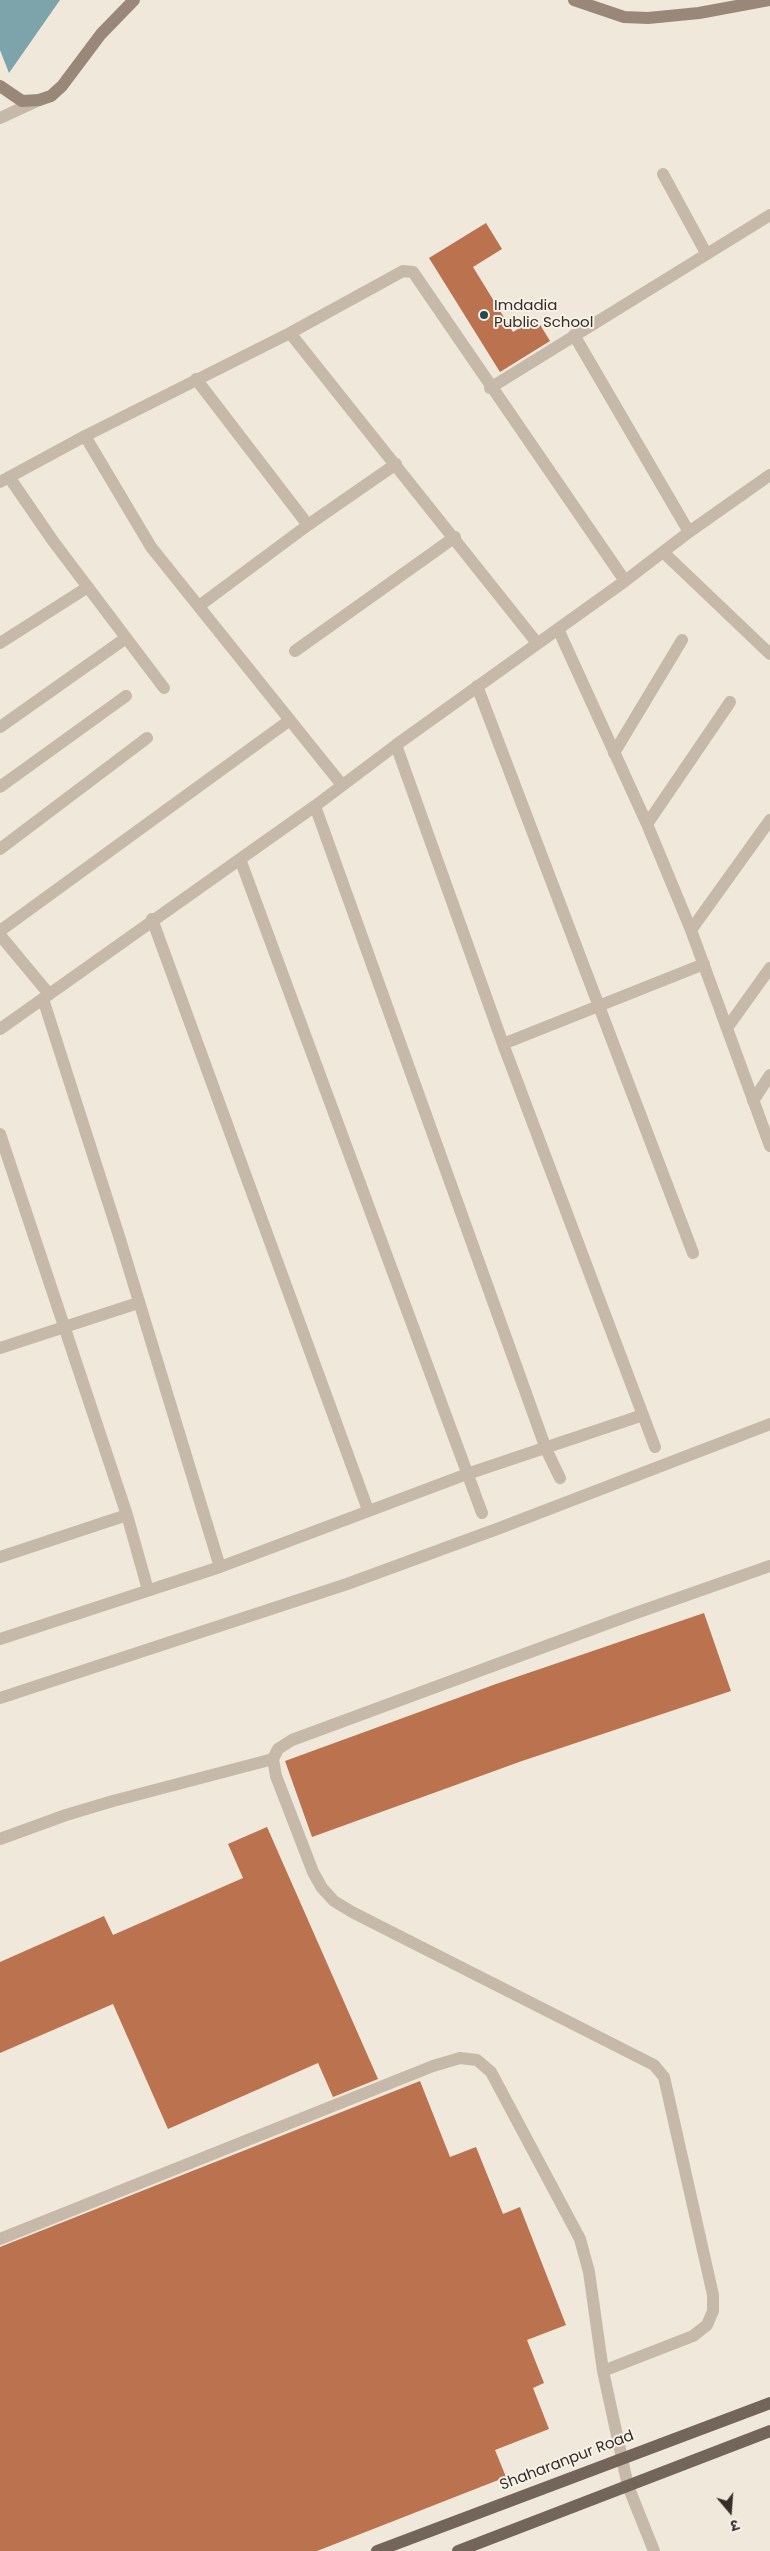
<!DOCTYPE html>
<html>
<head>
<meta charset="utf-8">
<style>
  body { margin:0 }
  #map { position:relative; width:770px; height:2551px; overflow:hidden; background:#efe8db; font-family:Poppins,"Noto Sans Devanagari",sans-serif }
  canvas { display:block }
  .north { position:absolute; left:705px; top:2486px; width:50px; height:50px; -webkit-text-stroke:4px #f7f1e7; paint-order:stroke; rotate:162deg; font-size:14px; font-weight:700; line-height:20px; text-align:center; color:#342d28 }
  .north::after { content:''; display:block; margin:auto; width:18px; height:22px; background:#342d28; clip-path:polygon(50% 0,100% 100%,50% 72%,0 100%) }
</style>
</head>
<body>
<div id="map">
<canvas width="770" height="2551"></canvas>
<div class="north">उ</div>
</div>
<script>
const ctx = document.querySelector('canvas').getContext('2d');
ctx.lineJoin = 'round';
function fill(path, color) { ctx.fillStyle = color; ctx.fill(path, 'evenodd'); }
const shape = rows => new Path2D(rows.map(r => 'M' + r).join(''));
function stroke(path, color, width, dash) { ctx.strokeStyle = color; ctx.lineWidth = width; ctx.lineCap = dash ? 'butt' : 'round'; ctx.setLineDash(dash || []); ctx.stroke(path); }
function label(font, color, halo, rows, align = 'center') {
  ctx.font = font + ' Poppins,sans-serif'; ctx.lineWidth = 4; ctx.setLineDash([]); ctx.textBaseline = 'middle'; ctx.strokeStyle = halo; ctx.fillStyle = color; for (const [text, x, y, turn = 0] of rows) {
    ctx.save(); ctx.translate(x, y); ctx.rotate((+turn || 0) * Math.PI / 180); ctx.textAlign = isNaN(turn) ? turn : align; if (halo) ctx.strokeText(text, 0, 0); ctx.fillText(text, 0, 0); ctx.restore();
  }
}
const water = shape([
  [0,0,60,0,9,73,0,50]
]);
const building = shape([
  [486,223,502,249,473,267,513,332,536,318,550,341,500,372,429,258],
  [704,1613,731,1691,522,1761,312,1837,285,1761,496,1684],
  [267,1827,378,2079,333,2097,318,2063,168,2129,113,2004,0,2053,0,1962,104,1916,113,1935,243,1878,228,1844],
  [420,2081,450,2157,476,2147,503,2214,520,2207,566,2325,527,2340,544,2383,533,2388,549,2429,495,2450,506,2477,317,2551,0,2551,0,2247]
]);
const lane = shape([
  [0,1698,347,1584,497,1529,770,1424],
  [0,1839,66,1815,113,1801,273,1759],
  [0,2239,433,2066,460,2058,477,2060,491,2072,580,2239,589,2272,603,2371],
  [654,2551,628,2486,603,2371,693,2336,707,2325,713,2311,713,2295,664,2077,654,2065,352,1912,334,1901,322,1888,313,1872,276,1776,273,1759,278,1749,292,1740,633,1614,770,1566]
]);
const street = shape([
  [0,118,39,100],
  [663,174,706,253],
  [290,333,537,643],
  [574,335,689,532],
  [196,379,308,525],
  [490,388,770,215],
  [85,436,151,547,342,785],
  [9,477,53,541,164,688],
  [0,482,85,436,290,333,403,271,413,272,625,581],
  [663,552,770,654],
  [199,606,308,525,396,464],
  [558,629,647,824,691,930,770,1146],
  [0,643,88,587],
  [295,651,455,537],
  [477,686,693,1253],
  [0,727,126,638],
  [396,745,503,1044,655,1447],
  [614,753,682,640],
  [0,787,126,696],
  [315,806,546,1449,560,1478],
  [647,824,730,702],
  [0,849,147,738],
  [240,859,482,1513],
  [152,919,368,1510],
  [691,930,770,820],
  [0,931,290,720],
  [0,935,49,994],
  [43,999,119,1236,220,1567],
  [727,1028,770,968],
  [0,1029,315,806,396,745,625,581,689,532,770,475],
  [503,1044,704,964],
  [753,1101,770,1075],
  [0,1134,127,1515,148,1590],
  [0,1348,138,1303],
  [0,1557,127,1515],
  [0,1639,220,1567,467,1474,643,1415]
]);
const secondary = shape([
  [574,0,624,17,648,18,699,13,769,0],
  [0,86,22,101,39,100,51,96,62,86,101,34,134,0]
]);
const primary = shape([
  [377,2551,770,2403],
  [458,2551,770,2431]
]);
const markers = [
  [484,315,5,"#214a51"]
];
const poiNames = [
  ["Imdadia",494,306],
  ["Public School",494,323]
];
const streetNames = [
  ["Shaharanpur Road",567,2461,-21]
];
fill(water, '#7da4aa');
fill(building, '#bb724e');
stroke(lane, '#c6b9a9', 12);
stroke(street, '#c6b9a9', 12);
stroke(secondary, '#99887a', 12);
stroke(primary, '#74655a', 12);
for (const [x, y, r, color] of markers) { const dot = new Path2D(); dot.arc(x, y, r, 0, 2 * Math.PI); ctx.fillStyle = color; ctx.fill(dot); stroke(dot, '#f7f1e7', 2); }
label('15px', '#342d28', '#f7f1e7', poiNames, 'left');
label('15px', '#342d28', '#f7f1e7', streetNames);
</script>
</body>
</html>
